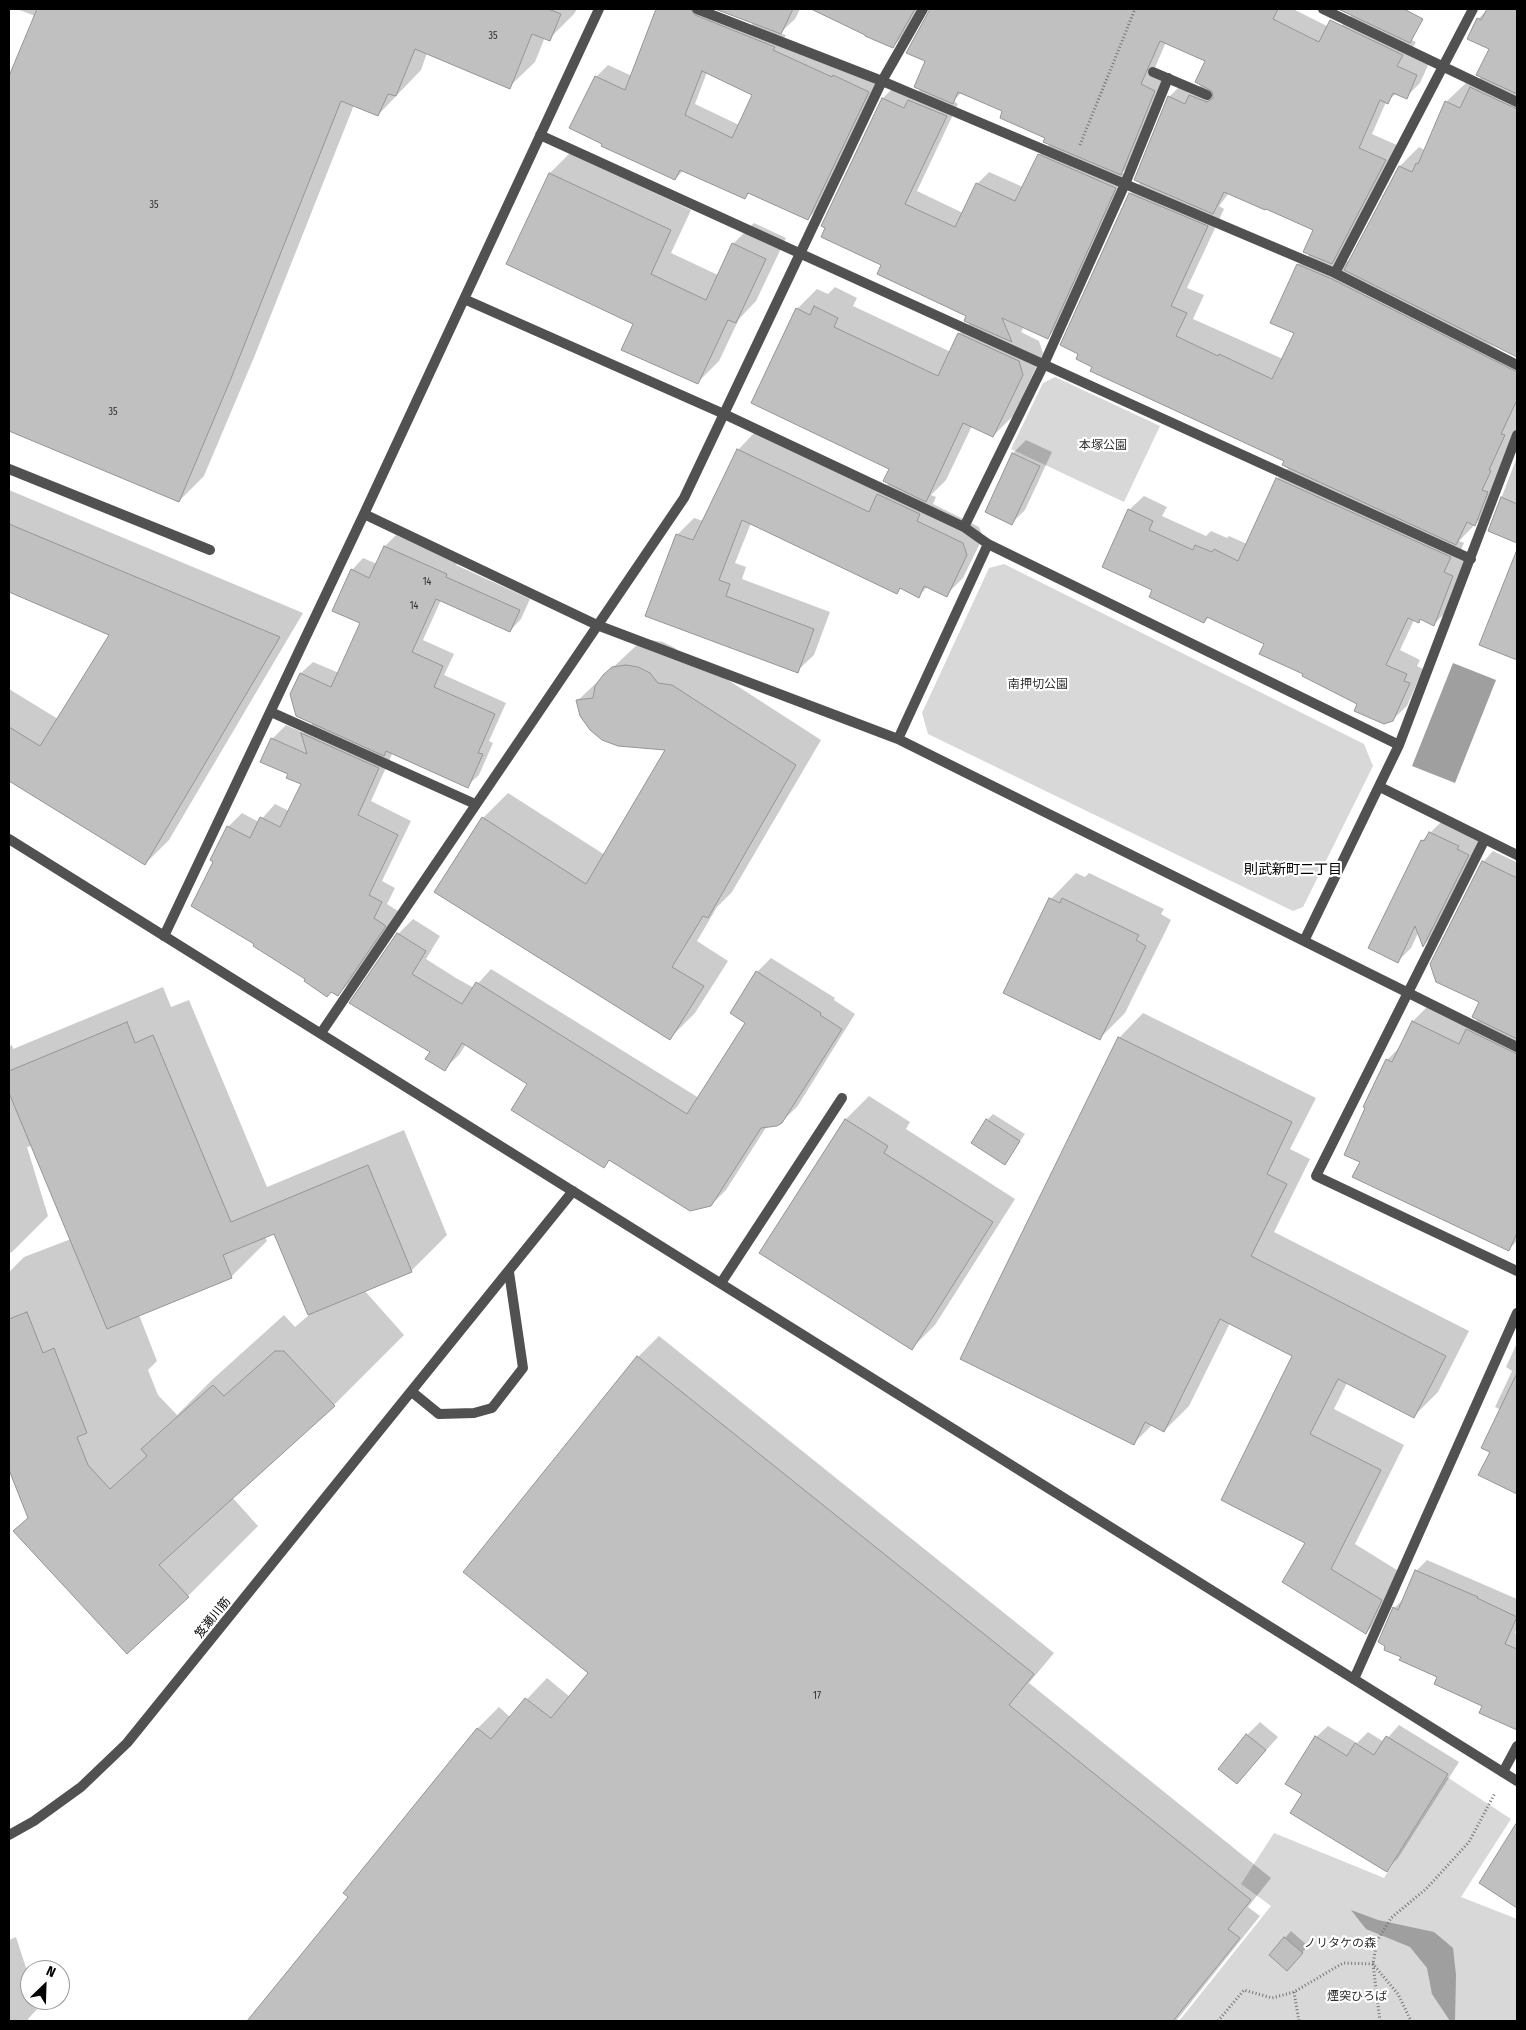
<!DOCTYPE html>
<html>
<head>
<meta charset="utf-8">
<style>
  body { margin:0 }
  #map { position:relative; width:1526px; height:2030px; overflow:hidden; background:#fff; font-family:"Fira Sans Condensed",sans-serif }
  canvas { display:block }
  .frame { position:absolute; inset:0; border:10px solid #000; pointer-events:none }
  .north { position:absolute; left:20px; top:1960px; width:50px; height:50px; box-sizing:border-box; background:#fff; border:1px solid #999; border-radius:50%; rotate:24deg; font-size:14px; font-weight:700; line-height:20px; text-align:center; color:#000 }
  .north::after { content:''; display:block; margin:auto; width:18px; height:22px; background:#000; clip-path:polygon(50% 0,100% 100%,50% 72%,0 100%) }
</style>
</head>
<body>
<div id="map">
<canvas width="1526" height="2030"></canvas>
<div class="frame"></div>
<div class="north">N</div>
</div>
<script>
const ctx = document.querySelector('canvas').getContext('2d');
ctx.lineJoin = 'round';
function fill(path, color) { ctx.fillStyle = color; ctx.fill(path, 'evenodd'); }
const shape = rows => new Path2D(rows.map(r => 'M' + r).join(''));
function stroke(path, color, width, dash) { ctx.strokeStyle = color; ctx.lineWidth = width; ctx.lineCap = dash ? 'butt' : 'round'; ctx.setLineDash(dash || []); ctx.stroke(path); }
function label(font, color, halo, rows, align = 'center') {
  ctx.font = font + ' "Fira Sans Condensed","Noto Sans JP",sans-serif'; ctx.lineWidth = 4.5; ctx.setLineDash([]); ctx.textBaseline = 'middle'; ctx.strokeStyle = halo; ctx.fillStyle = color; for (const [text, x, y, turn = 0] of rows) {
    ctx.save(); ctx.translate(x, y); ctx.rotate((+turn || 0) * Math.PI / 180); ctx.textAlign = isNaN(turn) ? turn : align; if (halo) ctx.strokeText(text, 0, 0); ctx.fillText(text, 0, 0); ctx.restore();
  }
}
const green = shape([
  [1055,377,1160,426,1124,502,1011,449,1043,383],
  [1004,564,1364,744,1373,766,1303,907,1293,911,928,734,922,713,989,568],
  [1447,1777,1511,1819,1461,1897,1517,1919,1517,2021,1179,2021,1271,1906,1241,1884,1274,1833,1384,1878]
]);
const water = shape([
  [1453,663,1496,680,1455,783,1412,766],
  [1351,1910,1378,1920,1434,1932,1453,1948,1456,1975,1455,2021,1450,2021,1432,1994,1427,1968,1410,1947,1366,1929]
]);
const shadow = shape([
  [17,9,577,9,574,14,549,39,545,37,535,62,509,87,427,53,421,70,378,115,354,105,255,355,204,476,179,501,9,429,9,397,23,364,9,358,9,79,35,16],
  [657,9,706,9,751,26,754,22,732,14,729,9,800,9,795,19,780,33,786,35,784,38,880,80,819,207,808,219,750,192,745,197,683,171,675,179,596,77,608,65,632,76],
  [707,72,753,94,739,125,695,104],
  [814,9,920,9,907,32,893,46],
  [936,9,1293,9,1333,29,1338,29,1353,14,1416,42,1410,52,1430,61,1420,83,1406,97,1397,93,1386,102,1372,134,1399,146,1345,249,1338,257,1350,262,1400,166,1419,147,1425,150,1446,102,1466,83,1473,86,1482,76,1490,48,1478,19,1488,9,1517,9,1517,350,1488,335,1485,341,1517,362,1517,442,1493,506,1459,541,1464,543,1457,558,1466,562,1448,610,1434,624,1421,619,1418,622,1414,620,1400,650,1420,660,1417,666,1423,669,1407,706,1392,720,1304,674,1265,643,1209,617,1204,622,1154,589,1129,510,1144,496,1167,507,1162,516,1206,536,1211,531,1227,538,1229,536,1247,544,1277,479,1289,467,1286,460,1092,371,1130,194,1141,182,1169,97,1183,83,1197,89,1202,84,1206,60,1166,42,1154,70,1168,77,1135,160,1122,173,1127,175,1059,326,1047,338,1022,326,1023,329,1021,332,1039,341,1043,353,1013,416,993,436,972,426,946,480,931,495,936,497,933,504,979,527,983,537,963,578,946,595,928,586,919,596,901,588,897,592,751,523,735,563,746,567,742,579,830,612,814,655,797,671,646,615,677,535,694,518,703,521,738,450,754,433,880,492,889,483,890,468,797,309,817,289,828,294,835,287,857,298,853,306,951,352,959,334,971,322,968,315,822,226,883,98,895,86,914,95,921,89,927,61,927,18],
  [962,92,1004,111,1047,137,1050,144,1039,155,1023,187,989,172,977,184,963,213,917,191,958,104,953,101],
  [1229,193,1315,229,1310,254,1298,265,1296,333,1283,359,1193,319,1204,295,1187,288,1224,209,1219,206],
  [570,153,691,210,671,253,718,275,734,243,754,223,786,238,756,301,739,319,719,361,698,382,635,323,550,173],
  [1026,440,1052,452,1025,510,1012,523,986,511,1013,453],
  [1517,457,1517,542,1489,530],
  [9,490,303,613,169,840,145,864,9,779,9,689,58,719,111,634,9,591],
  [396,535,458,563,456,565,530,599,521,619,510,631,441,600,423,640,454,654,444,675,506,703,489,741,493,743,479,775,467,786,393,752,371,801,411,821,382,881,395,888,387,904,398,911,351,981,338,994,307,978,214,862,228,827,242,813,259,822,275,804,289,811,302,784,289,774,272,739,286,725,304,733,314,722,292,694,301,673,313,662,339,673,361,623,352,570,363,558,377,564,385,546],
  [1517,553,1517,659,1480,644],
  [651,640,663,642,675,648,683,658,697,660,821,740,732,892,717,907,697,941,728,961,695,1013,670,1038,483,818,508,793,605,855,667,749,577,701,639,643],
  [1443,820,1481,842,1436,932,1424,945,1419,931,1411,948,1398,961,1422,841],
  [1493,851,1516,862,1517,860,1517,1241,1508,1250,1361,1161,1387,1060,1401,1046,1413,1021,1428,1006,1470,1027,1478,1019,1481,1002,1483,862],
  [1076,873,1085,877,1089,873,1164,909,1161,914,1171,920,1125,1013,1099,1039,1051,899],
  [413,919,440,936,426,959,456,978,474,988,491,969,699,1098,747,1022,757,972,771,958,835,998,834,1000,855,1014,797,1107,781,1122,767,1126,726,1190,711,1205,611,1159,604,1167,529,1084,466,1044,459,1055,444,1069,431,1052,398,934],
  [163,987,171,1007,189,1000,267,1187,404,1130,447,1235,411,1271,364,1290,404,1335,334,1405,232,1497,258,1526,188,1596,127,1652,15,1531,29,1517,9,1467,9,1272,24,1257,71,1239,32,1146,27,1147,48,1216,12,1252,9,1253,9,1047,12,1045,13,1049],
  [275,1232,309,1315,295,1327,284,1315,213,1379,177,1415,158,1395,148,1370,157,1361,139,1315,231,1277,267,1241,265,1236],
  [1143,1013,1316,1098,1290,1149,1310,1159,1274,1232,1469,1331,1438,1392,1414,1416,1347,1383,1334,1409,1404,1445,1355,1544,1405,1575,1391,1608,1366,1633,1307,1543,1294,1355,1230,1323,1189,1406,1164,1431,1152,1425,1134,1443,1119,1038],
  [869,1096,910,1122,906,1129,1015,1199,935,1325,912,1348,846,1119],
  [993,1114,1025,1134,1005,1163,987,1120],
  [659,1336,1054,1653,1029,1683,1271,1878,1248,1907,1260,1916,1176,2021,249,2021,349,1896,345,1893,478,1728,499,1707,510,1717,547,1678,570,1697,590,1673,465,1572,638,1357],
  [1517,1343,1517,1493,1480,1475,1491,1451,1501,1410,1495,1407,1512,1371,1506,1367],
  [1427,1560,1517,1599,1517,1628,1515,1633,1517,1634,1517,1729,1480,1712,1483,1705,1439,1676,1402,1657,1394,1608,1405,1598,1416,1571],
  [1260,1722,1278,1737,1237,1783,1247,1735],
  [1399,1725,1459,1762,1398,1858,1386,1870,1316,1737,1328,1726,1357,1743,1368,1732,1384,1742],
  [1517,1824,1517,1906,1480,1883],
  [1291,1931,1308,1946,1293,1963,1270,1955],
  [16,1937,30,1980,30,2000,37,2000,39,2007,28,2019,29,2021,9,2021,9,1940]
]);
const building = shape([
  [37,9,548,9,561,14,550,41,532,34,510,89,415,49,396,96,388,94,378,116,341,101,230,381,179,502,9,431,9,76,37,9],
  [656,9,690,9,695,15,775,47,773,50,832,77,833,75,869,92,808,220,748,193,745,199,680,170,675,180,601,146,602,144,569,128,595,76,625,90,656,9],
  [702,71,752,95,732,138,685,115,702,71],
  [715,9,793,9,781,34,715,9],
  [811,9,915,9,893,48,865,36,865,35,811,9],
  [930,9,1278,9,1273,19,1319,42,1330,20,1403,55,1397,66,1417,75,1407,99,1393,93,1388,104,1380,100,1359,148,1386,160,1332,264,1303,252,1313,230,1266,209,1265,210,1224,192,1213,214,1134,180,1168,96,1185,104,1189,95,1207,102,1213,98,1212,91,1195,82,1205,61,1160,41,1141,84,1155,91,1121,175,1043,142,1045,138,1000,118,1002,111,958,92,953,104,914,87,925,61,906,53,930,9],
  [1338,9,1404,9,1423,19,1410,43,1338,9],
  [1487,9,1517,9,1517,94,1476,75,1489,49,1467,39,1477,18,1481,20,1487,9],
  [1470,87,1517,109,1517,357,1344,270,1399,166,1412,172,1416,163,1418,164,1445,101,1460,108,1470,87],
  [882,98,904,108,908,100,947,116,905,204,955,227,976,183,1015,201,1038,154,1116,188,1048,339,1002,318,1012,342,964,321,966,316,877,274,881,265,821,237,825,228,821,226,882,98],
  [549,173,671,230,651,274,706,300,732,243,766,259,736,323,728,320,698,384,621,350,633,324,506,264,549,173],
  [1129,193,1208,226,1171,306,1187,313,1176,336,1218,356,1219,354,1272,379,1294,333,1270,323,1297,264,1332,279,1517,372,1517,400,1501,434,1505,435,1489,470,1491,471,1482,490,1488,492,1475,526,1467,522,1456,545,1282,465,1284,461,1090,371,1092,367,1076,359,1078,354,1060,345,1129,193],
  [814,306,838,318,834,327,938,376,958,333,1019,361,1023,375,993,437,963,423,926,502,883,481,889,469,751,403,796,308,810,315,814,306],
  [737,449,869,512,877,494,920,514,917,521,963,543,967,555,947,597,924,586,919,598,900,588,897,594,742,520,719,580,730,584,726,596,814,629,798,673,645,616,676,534,693,540,737,449],
  [1012,453,1040,466,1012,525,985,512,1012,453],
  [1276,478,1451,557,1444,572,1453,576,1434,626,1420,619,1419,623,1408,618,1386,665,1407,674,1404,681,1410,683,1393,721,1384,724,1354,711,1357,704,1302,676,1303,674,1259,654,1264,644,1207,617,1204,623,1149,597,1152,590,1102,567,1128,509,1153,521,1149,530,1193,550,1195,545,1212,552,1214,549,1238,561,1276,478],
  [1501,497,1517,504,1517,543,1488,531,1501,497],
  [9,524,280,637,145,865,9,781,9,727,40,746,109,635,9,592,9,524],
  [384,546,447,574,446,577,520,610,510,632,436,599,412,652,443,666,434,687,495,714,478,753,483,754,468,788,386,751,384,756,296,716,290,694,300,673,331,687,360,623,332,611,351,569,369,578,384,546],
  [1516,552,1517,552,1517,660,1479,645,1516,552],
  [626,665,638,667,650,673,658,683,672,685,796,765,708,918,703,916,672,967,704,986,670,1040,434,892,482,817,586,884,665,750,618,746,602,740,590,730,580,716,576,700,593,698,595,686,603,675,612,667,626,665],
  [301,733,379,768,358,815,398,835,369,895,382,902,374,918,386,926,338,996,331,992,327,997,304,981,305,979,253,946,254,944,191,906,213,862,210,860,227,826,250,838,260,817,280,827,301,784,286,778,288,774,260,762,271,738,307,754,301,733],
  [1429,832,1459,846,1457,849,1469,855,1423,947,1415,926,1398,963,1368,948,1421,840,1424,841,1429,832],
  [1482,861,1517,878,1517,1039,1472,1017,1479,1002,1436,982,1430,964,1482,861],
  [1049,898,1060,903,1062,898,1139,935,1136,940,1146,946,1100,1040,1003,993,1049,898],
  [397,933,426,951,412,974,462,1004,476,982,687,1114,745,1023,730,1013,756,971,821,1013,820,1015,842,1029,782,1123,777,1126,761,1128,711,1206,690,1211,609,1160,604,1168,511,1110,527,1084,462,1043,445,1071,425,1059,430,1052,349,1003,397,933],
  [1412,1021,1459,1044,1466,1029,1517,1054,1517,1233,1509,1251,1352,1177,1360,1162,1344,1155,1365,1108,1363,1107,1386,1059,1392,1062,1412,1021],
  [127,1022,135,1043,153,1035,231,1222,368,1165,412,1272,308,1315,274,1234,223,1255,232,1278,107,1329,9,1093,9,1071,127,1022],
  [1118,1037,1292,1122,1267,1174,1287,1184,1251,1256,1446,1356,1414,1418,1338,1379,1310,1434,1381,1470,1331,1569,1382,1600,1366,1634,1282,1582,1305,1543,1221,1500,1292,1356,1220,1319,1164,1432,1145,1422,1134,1445,960,1359,1118,1037],
  [845,1119,888,1146,884,1153,993,1222,912,1350,759,1253,845,1119],
  [986,1119,1020,1141,1005,1165,971,1143,986,1119],
  [27,1312,43,1353,54,1348,87,1433,77,1437,88,1465,110,1489,147,1456,141,1449,213,1385,224,1396,275,1351,284,1351,335,1406,159,1565,189,1597,127,1654,13,1531,28,1518,9,1470,9,1319,27,1312],
  [637,1356,1034,1674,1009,1705,1251,1900,1228,1929,1240,1938,1173,2021,247,2021,348,1897,343,1893,477,1728,491,1739,525,1698,551,1718,588,1673,463,1572,637,1356],
  [1517,1373,1517,1494,1478,1475,1490,1452,1481,1448,1517,1373],
  [1415,1570,1478,1597,1477,1598,1517,1617,1505,1644,1517,1649,1517,1730,1479,1713,1482,1706,1434,1684,1437,1677,1399,1660,1401,1657,1384,1650,1385,1646,1378,1642,1393,1607,1398,1610,1415,1570],
  [1246,1734,1266,1750,1237,1784,1218,1769,1246,1734],
  [1315,1736,1347,1756,1355,1743,1374,1755,1386,1736,1448,1774,1387,1872,1290,1813,1302,1794,1285,1784,1315,1736],
  [1517,1822,1517,1908,1479,1883,1517,1822],
  [1284,1937,1303,1953,1287,1971,1269,1955,1284,1937]
]);
const path = shape([
  [1080,145,1135,9],
  [1294,1992,1299,2021],
  [1218,2021,1244,1990,1272,1998,1294,1992,1343,1963,1373,1964,1398,1994,1411,2021],
  [1380,2021,1373,1964,1377,1941,1391,1918,1426,1889,1469,1842,1495,1793]
]);
const service = shape([
  [1153,72,1207,95],
  [1125,184,1168,78],
  [9,469,210,550],
  [721,1283,842,1098],
  [412,1392,439,1414,474,1413,492,1408,523,1368,509,1272]
]);
const minor = shape([
  [697,9,882,81,1335,273,1517,365],
  [1323,9,1517,102],
  [540,135,1471,559],
  [1335,273,1473,9],
  [464,299,724,414,964,527,988,544,1399,745],
  [364,514,597,625,898,739,1517,1047],
  [964,527,1044,364,1125,184],
  [271,712,475,804],
  [898,739,988,544],
  [1380,787,1517,855],
  [1485,839,1316,1176,1517,1271],
  [164,936,364,514,599,9],
  [1304,941,1399,745,1517,435],
  [321,1033,684,498,882,81,923,9],
  [1354,1679,1517,1313],
  [1503,1772,1517,1746]
]);
const tertiary = shape([
  [9,839,1517,1781],
  [9,1835,34,1821,81,1787,127,1743,573,1191]
]);
const numberNames = [
  ["35",493,36],
  ["35",154,205],
  ["35",113,412],
  ["14",427,582],
  ["14",414,606],
  ["17",817,1696]
];
const parkNames = [
  ["本塚公園",1103,446],
  ["南押切公園",1038,685],
  ["ノリタケの森",1340,1944],
  ["煙突ひろば",1357,1997]
];
const streetNames = [
  ["笈瀬川筋",213,1618,-51]
];
const neighbourhoodNames = [
  ["則武新町二丁目",1293,870]
];
fill(green, '#d8d8d8');
fill(water, '#9f9f9f');
fill(shadow, '#0003');
fill(building, '#c0c0c0');
stroke(building, '#959595', 1);
stroke(path, '#737373', 3, [1, 2.5]);
stroke(service, '#515151', 10);
stroke(minor, '#515151', 10);
stroke(tertiary, '#515151', 10);
label('10px', '#303030', null, numberNames);
label('12px', '#2f2f2f', '#fff', parkNames);
label('12px', '#000', '#fff', streetNames);
label('14px', '#000', '#fff', neighbourhoodNames);
</script>
</body>
</html>
